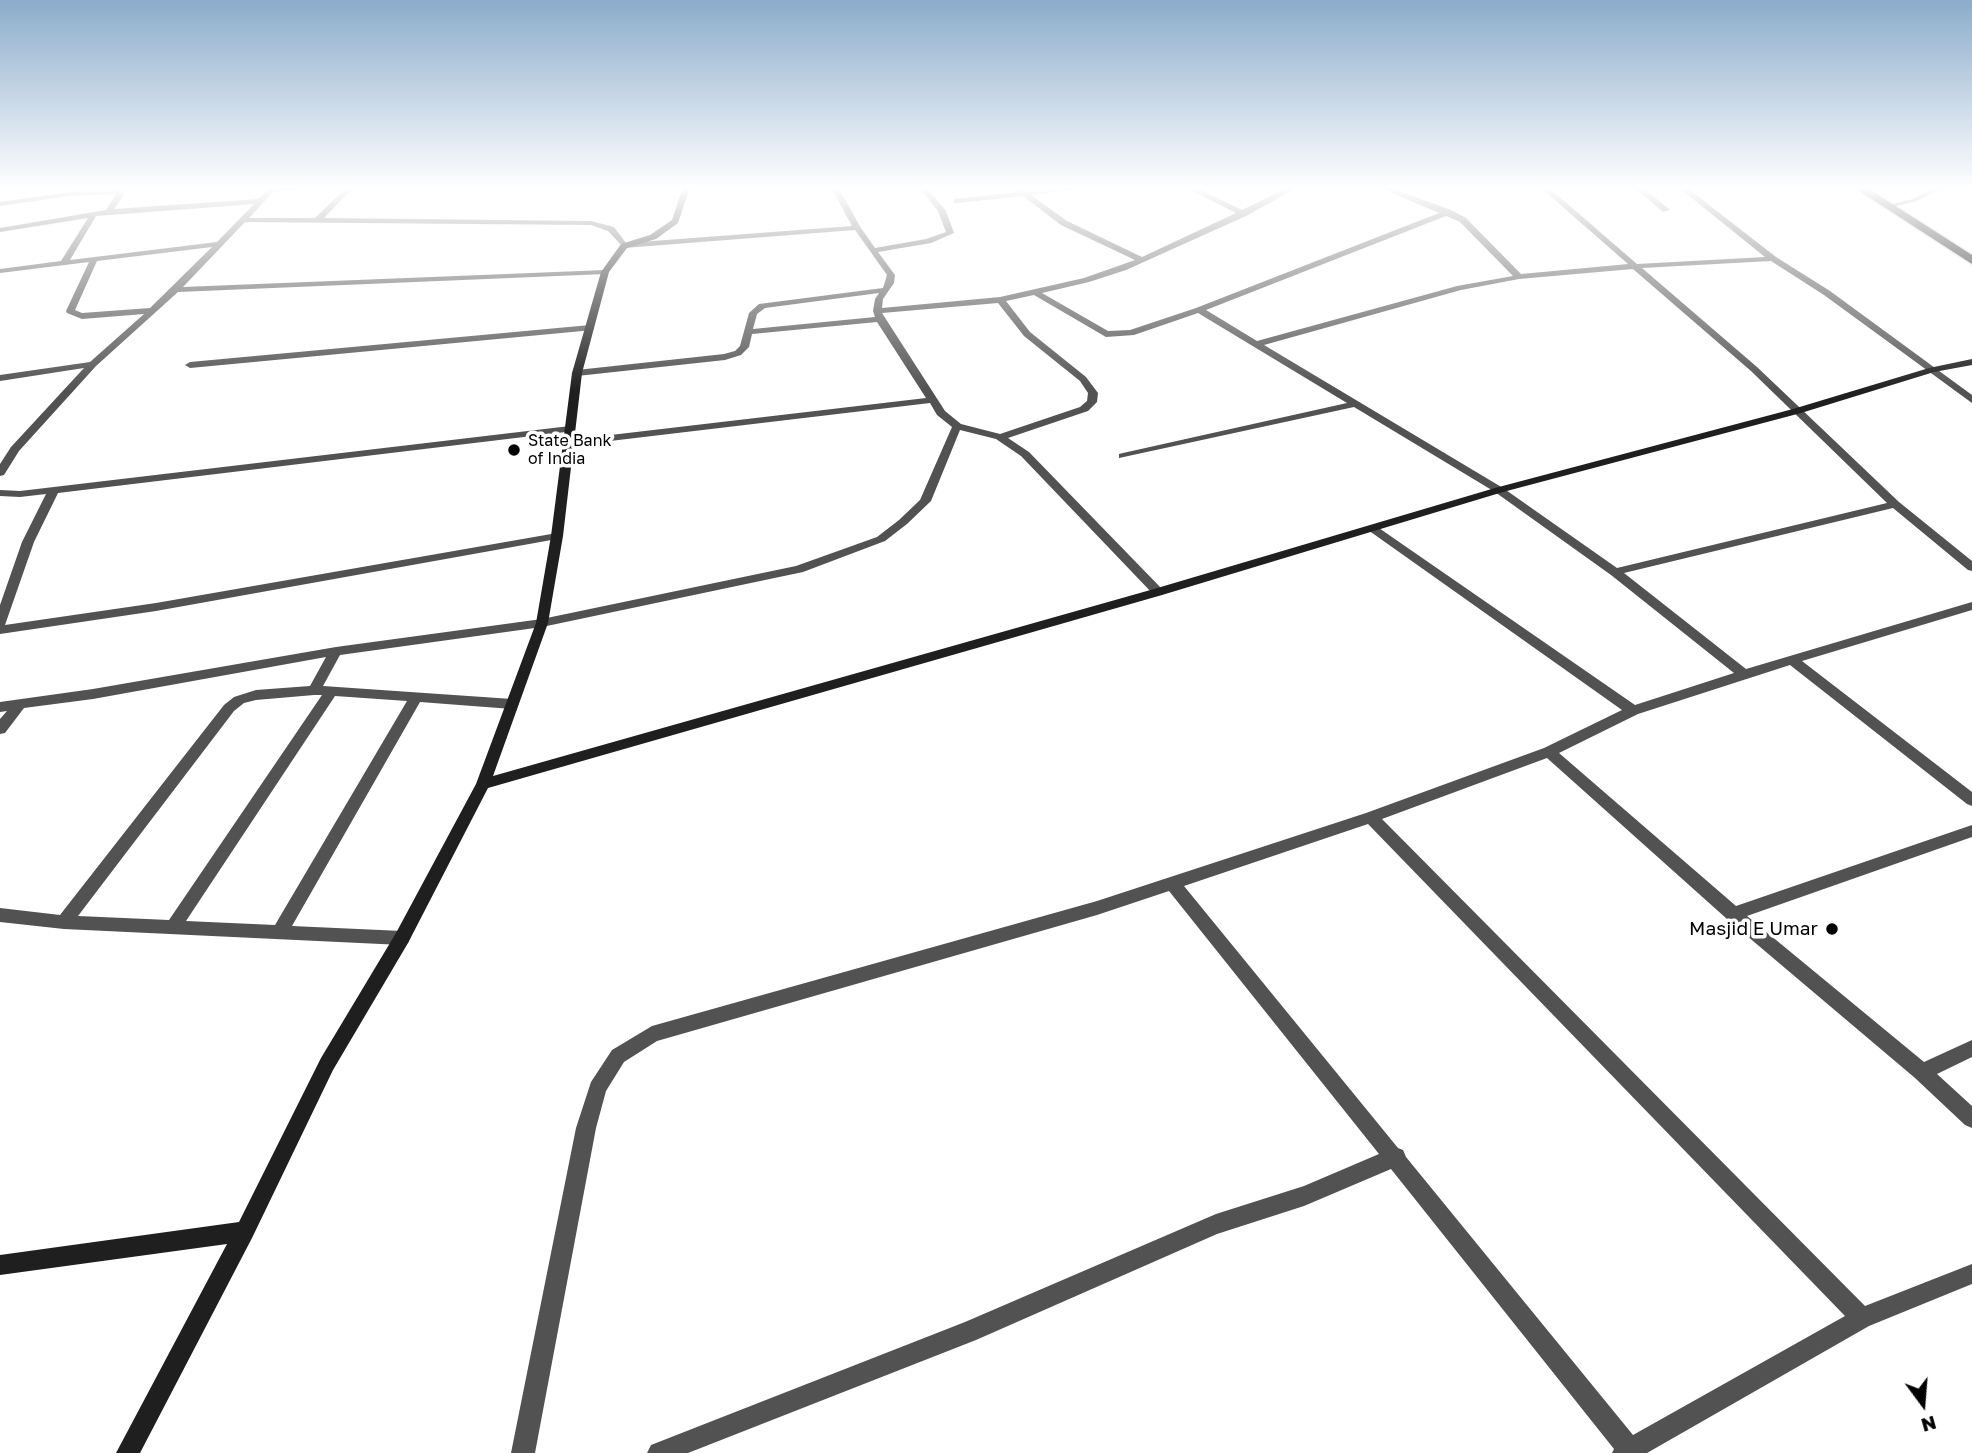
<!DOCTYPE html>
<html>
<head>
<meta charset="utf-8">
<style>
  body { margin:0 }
  #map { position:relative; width:1972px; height:1453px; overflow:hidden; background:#fff; font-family:"Golos Text",sans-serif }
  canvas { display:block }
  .north { position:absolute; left:1888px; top:1369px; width:70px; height:70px; -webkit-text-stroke:5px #fff; paint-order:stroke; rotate:164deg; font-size:19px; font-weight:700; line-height:28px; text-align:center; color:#000 }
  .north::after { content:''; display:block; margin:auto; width:24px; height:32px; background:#000; clip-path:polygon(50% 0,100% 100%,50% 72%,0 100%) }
</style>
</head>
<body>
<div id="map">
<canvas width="1972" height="1453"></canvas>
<div class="north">N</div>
</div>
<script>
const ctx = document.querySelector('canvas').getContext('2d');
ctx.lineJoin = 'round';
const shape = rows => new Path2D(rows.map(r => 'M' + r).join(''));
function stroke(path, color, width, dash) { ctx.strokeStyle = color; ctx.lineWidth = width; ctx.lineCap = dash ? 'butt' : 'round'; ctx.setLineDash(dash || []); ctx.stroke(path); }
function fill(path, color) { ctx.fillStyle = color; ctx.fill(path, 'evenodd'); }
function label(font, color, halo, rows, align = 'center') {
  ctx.font = font + ' "Golos Text",sans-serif'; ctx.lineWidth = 7; ctx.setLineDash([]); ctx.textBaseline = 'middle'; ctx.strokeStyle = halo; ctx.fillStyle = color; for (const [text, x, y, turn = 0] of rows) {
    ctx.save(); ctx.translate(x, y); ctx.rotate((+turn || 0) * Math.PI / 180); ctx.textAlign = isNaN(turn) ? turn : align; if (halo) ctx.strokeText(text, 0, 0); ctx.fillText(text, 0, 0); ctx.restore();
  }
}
const lane = shape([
  [1935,187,1944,187,1917,201,1888,208,1885,206,1913,199,1935,187]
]);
const street = shape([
  [270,187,320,187,273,192,249,218,315,218,347,187,354,187,324,218,591,221,614,227,626,243,852,226,831,187,838,187,861,228,875,248,926,239,946,232,938,211,919,187,926,187,946,211,954,233,931,243,878,252,895,275,894,283,883,299,882,308,1000,297,1084,278,1135,260,1061,225,1023,196,957,203,954,203,954,199,1018,192,1012,187,1020,187,1026,192,1093,187,1031,195,1067,221,1142,257,1236,213,1185,187,1195,187,1242,210,1289,187,1298,187,1246,216,1126,270,1089,282,1042,293,1108,331,1130,330,1196,308,1439,213,1378,187,1388,187,1451,210,1466,218,1521,274,1628,264,1540,187,1548,187,1637,264,1765,257,1678,187,1686,187,1776,257,1830,291,1972,395,1972,403,1824,295,1771,261,1642,268,1757,367,1899,502,1972,561,1972,571,1968,570,1893,508,1624,573,1746,669,1972,602,1972,610,1802,661,1972,792,1972,806,1967,804,1790,665,1638,714,1559,753,1736,906,1972,825,1972,837,1747,916,1924,1062,1972,1040,1972,1057,1937,1074,1972,1106,1972,1128,1965,1125,1915,1078,1727,919,1547,758,1382,819,1865,1306,1972,1264,1972,1284,1869,1326,1647,1453,1612,1453,1614,1449,1391,1169,1304,1206,1217,1234,976,1340,688,1453,647,1453,651,1445,965,1322,1216,1214,1304,1186,1379,1154,1169,891,1097,915,657,1041,624,1062,606,1091,596,1128,535,1453,511,1453,576,1128,591,1082,612,1050,652,1026,1097,901,1366,813,1544,748,1622,710,1368,530,1368,526,1376,526,1635,705,1734,673,1611,575,1495,492,1354,407,1119,458,1119,454,1123,453,1347,403,1198,313,1134,335,1106,337,1034,295,1006,301,1030,332,1086,377,1098,393,1097,402,1088,411,1008,438,1029,452,1162,589,1164,592,1162,595,1154,595,1021,456,996,439,960,430,931,501,907,524,885,541,803,572,542,627,340,655,323,686,512,699,519,704,512,709,420,702,292,926,402,931,408,933,410,938,408,943,402,945,64,929,0,922,0,908,60,915,224,705,234,697,256,690,310,686,326,657,93,699,24,708,5,733,0,734,0,719,7,711,0,712,0,702,93,689,336,647,542,619,796,566,877,537,899,520,920,500,952,427,937,415,930,403,568,446,563,443,568,440,926,398,877,322,752,334,749,347,741,355,725,360,577,376,572,373,577,370,724,354,735,351,740,346,749,313,759,304,883,288,887,275,855,230,624,248,608,231,591,225,245,222,183,287,605,270,609,272,605,274,178,292,96,366,19,451,4,475,0,476,0,464,11,447,84,368,0,381,0,375,90,362,144,314,82,319,67,313,66,311,89,262,0,273,0,269,61,261,88,218,0,232,0,228,106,210,116,194,69,196,0,206,0,202,69,192,122,190,124,195,114,209,258,199,270,187],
  [254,204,217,242,70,260,96,216,254,204],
  [1446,216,1460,222,1513,276,1457,286,1257,341,1206,310,1446,216],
  [212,247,150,308,82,313,75,310,97,261,212,247],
  [1633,269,1751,371,1887,503,1617,568,1503,488,1264,345,1461,290,1519,279,1633,269],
  [879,293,875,299,873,311,875,317,753,329,757,314,765,308,879,293],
  [998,303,1024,336,1080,381,1088,393,1087,401,1080,407,1000,434,961,424,945,411,882,313,998,303],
  [314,695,322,695,169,920,78,916,234,711,244,703,256,700,314,695],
  [335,696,407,701,275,925,186,921,335,696],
  [1368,824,1845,1316,1633,1435,1406,1157,1403,1150,1398,1148,1184,886,1368,824],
  [1634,187,1642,187,1670,210,1663,212,1634,187],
  [590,325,594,328,593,330,190,368,185,365,190,362,590,325],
  [570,426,575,429,574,431,58,493,34,542,5,625,156,603,557,533,563,536,557,539,156,611,0,634,0,605,22,542,46,494,20,497,0,496,0,490,20,491,570,426]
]);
const secondary = shape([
  [683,187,690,187,678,223,656,239,627,248,609,272,582,373,563,536,548,623,493,776,1154,589,1495,488,1793,409,1929,368,1972,359,1972,365,1934,372,1801,413,1503,492,1162,595,488,788,408,943,333,1070,252,1238,140,1453,116,1453,227,1244,0,1275,0,1255,239,1222,321,1058,396,933,476,784,536,623,551,536,572,373,601,272,621,244,650,235,672,220,683,187]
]);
const highway = shape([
  [1853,187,1866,187,1972,255,1972,264,1853,187]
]);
const markers = [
  [514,450,7,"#000"],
  [1832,929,7,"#000"]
];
const farPoinames = [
  ["State Bank",528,441],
  ["of India",528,459]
];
const poiNames = [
  ["Masjid E Umar",1818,929]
];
stroke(highway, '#dbdbdb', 3);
fill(lane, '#525252');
fill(street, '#525252');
fill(secondary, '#1f1f1f');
fill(highway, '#000');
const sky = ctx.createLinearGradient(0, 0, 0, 391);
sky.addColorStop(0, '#8baccb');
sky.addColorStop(0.48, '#fff');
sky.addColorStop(1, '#ffffff00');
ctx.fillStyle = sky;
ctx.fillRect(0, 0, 1972, 391);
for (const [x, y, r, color] of markers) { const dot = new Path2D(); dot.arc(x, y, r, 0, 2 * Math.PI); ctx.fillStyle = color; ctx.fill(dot); stroke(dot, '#fff', 2.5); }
label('16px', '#000', '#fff', farPoinames, 'left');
label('19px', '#000', '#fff', poiNames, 'right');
</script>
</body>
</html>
